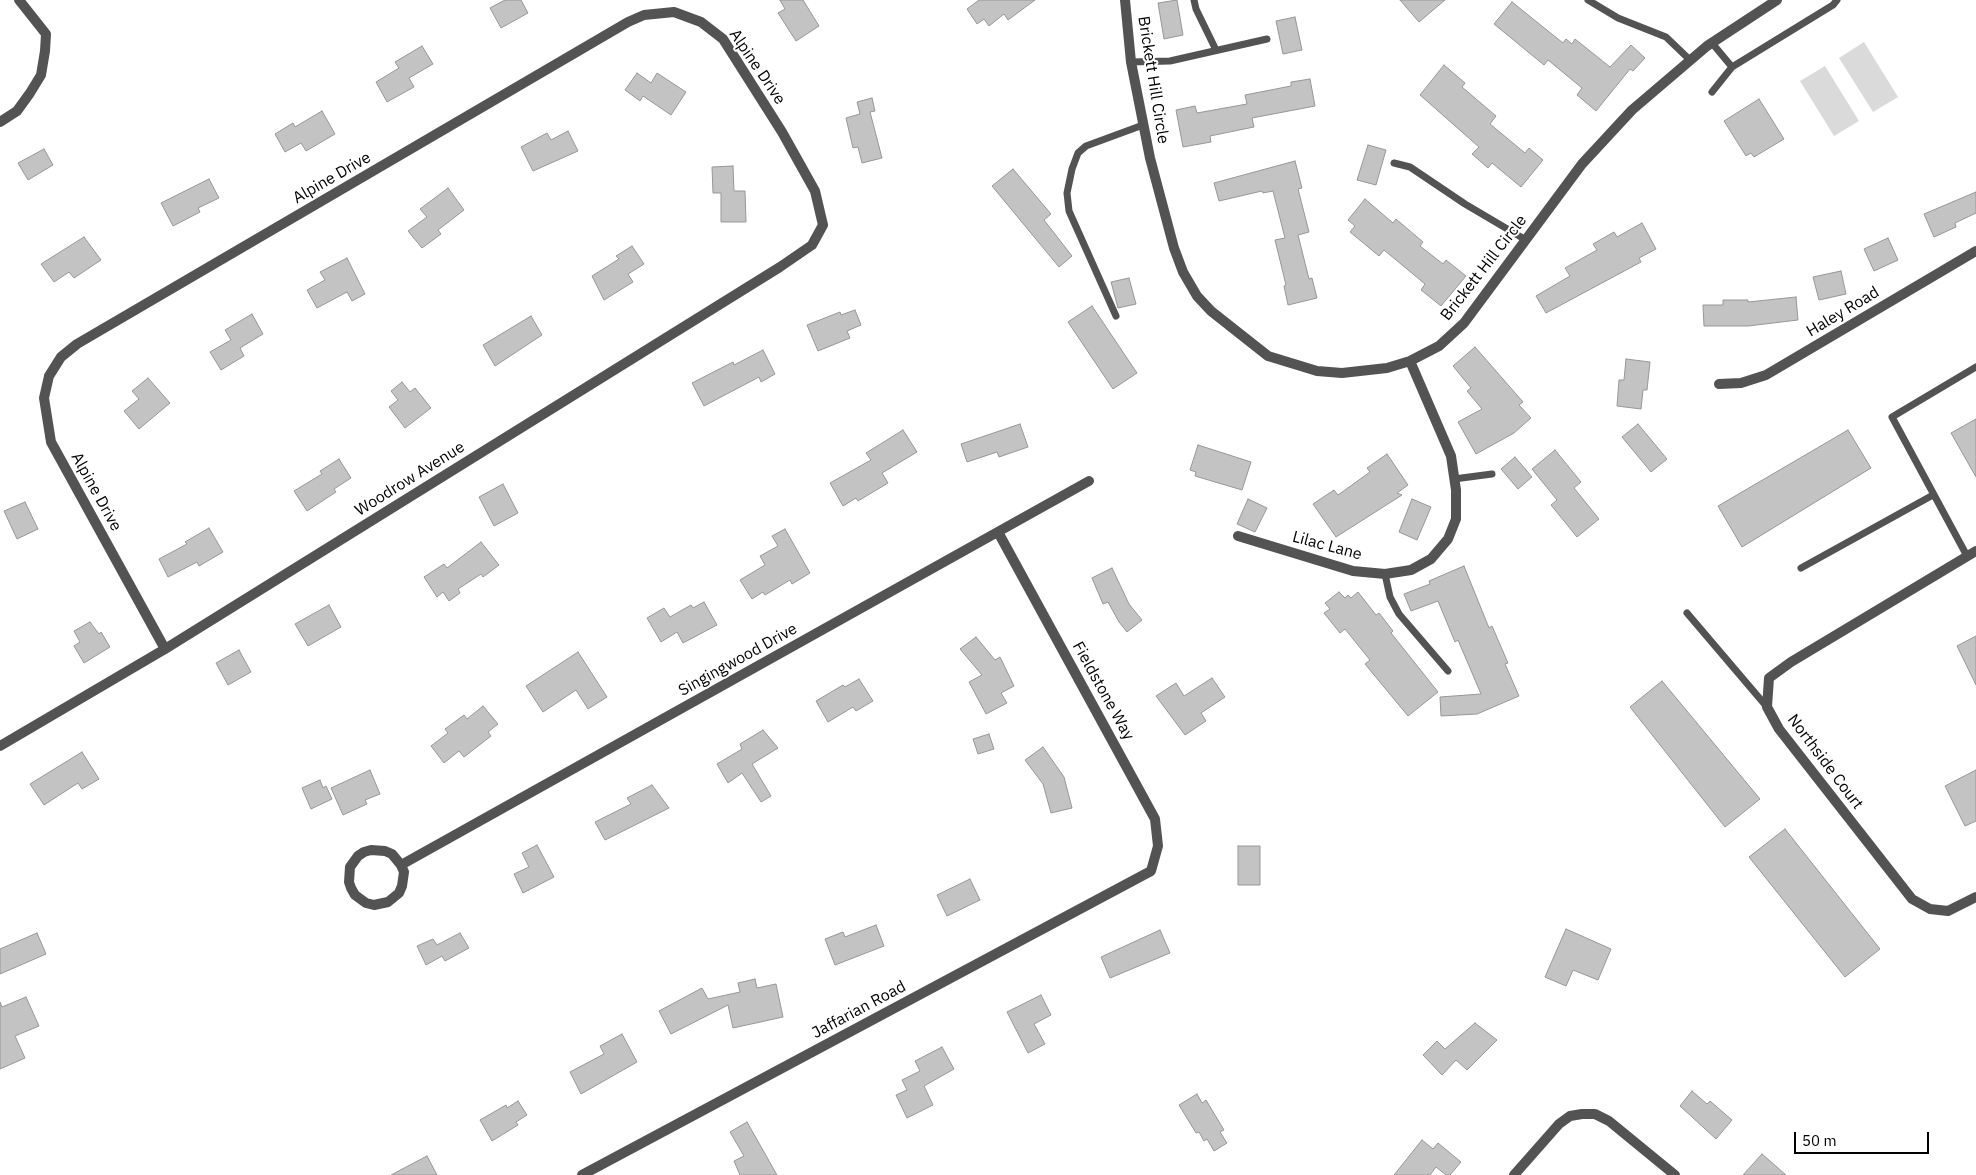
<!DOCTYPE html>
<html>
<head>
<meta charset="utf-8">
<style>
  body { margin:0 }
  #map { position:relative; width:1976px; height:1175px; overflow:hidden; background:#fff; font-family:"IBM Plex Sans",sans-serif }
  canvas { display:block }
  .scale { position:absolute; left:1794px; top:1132px; width:135px; height:22px; box-sizing:border-box; border:2px solid #000; border-top:0; padding-left:6px; font-size:15px; line-height:18px; white-space:nowrap; color:#000; -webkit-text-stroke:4px #fff; paint-order:stroke }
</style>
</head>
<body>
<div id="map">
<canvas width="1976" height="1175"></canvas>
<div class="scale">50 m</div>
</div>
<script>
const ctx = document.querySelector('canvas').getContext('2d');
ctx.lineJoin = 'round';
function fill(path, color) { ctx.fillStyle = color; ctx.fill(path, 'evenodd'); }
const shape = rows => new Path2D(rows.map(r => 'M' + r).join(''));
function stroke(path, color, width, dash) { ctx.strokeStyle = color; ctx.lineWidth = width; ctx.lineCap = dash ? 'butt' : 'round'; ctx.setLineDash(dash || []); ctx.stroke(path); }
function label(font, color, halo, rows, align = 'center') {
  ctx.font = font + ' "IBM Plex Sans",sans-serif'; ctx.lineWidth = 4; ctx.setLineDash([]); ctx.textBaseline = 'middle'; ctx.strokeStyle = halo; ctx.fillStyle = color; for (const [text, x, y, turn = 0] of rows) {
    ctx.save(); ctx.translate(x, y); ctx.rotate((+turn || 0) * Math.PI / 180); ctx.textAlign = isNaN(turn) ? turn : align; if (halo) ctx.strokeText(text, 0, 0); ctx.fillText(text, 0, 0); ctx.restore();
  }
}
const green = shape([
  [1864,42,1898,97,1873,112,1839,58],
  [1825,66,1859,121,1834,136,1800,81]
]);
const building = shape([
  [505,0,521,0,528,13,501,28,490,8,505,0],
  [780,0,803,0,819,26,796,41,778,13,785,9,780,0],
  [979,0,1035,0,1008,20,1004,14,989,26,984,19,977,24,967,9,979,0],
  [1177,0,1183,35,1164,39,1158,3,1177,0],
  [1400,0,1445,0,1419,22,1400,0],
  [1512,2,1563,43,1566,39,1572,44,1575,39,1610,67,1631,45,1645,58,1633,71,1630,69,1596,111,1577,95,1582,88,1548,60,1544,65,1494,24,1512,2],
  [1295,17,1302,50,1283,54,1276,21,1295,17],
  [422,46,433,64,409,78,414,87,387,102,376,82,399,68,395,62,422,46],
  [1444,65,1465,83,1462,87,1496,116,1490,124,1525,153,1529,148,1543,160,1521,187,1492,163,1488,168,1472,154,1479,147,1420,95,1444,65],
  [637,73,651,83,657,73,686,92,671,115,643,96,640,101,625,90,637,73],
  [1310,79,1315,106,1252,118,1254,127,1210,136,1211,142,1183,147,1176,110,1195,106,1197,113,1247,104,1245,95,1291,86,1291,82,1310,79],
  [872,98,875,111,870,112,882,158,862,163,858,147,853,148,846,118,860,114,857,102,872,98],
  [1759,99,1784,139,1754,157,1751,153,1746,156,1724,121,1759,99],
  [322,111,335,134,306,151,301,143,285,152,275,134,293,123,295,127,322,111],
  [568,131,578,151,533,171,521,147,547,133,551,140,568,131],
  [1368,145,1386,150,1376,185,1357,180,1368,145],
  [44,149,53,165,28,180,18,163,44,149],
  [1295,161,1302,188,1298,189,1309,232,1298,235,1309,279,1312,278,1317,298,1288,305,1284,286,1286,285,1275,240,1285,238,1273,191,1263,193,1262,191,1219,201,1214,183,1295,161],
  [733,166,734,191,745,191,746,222,721,222,721,193,713,193,712,167,733,166],
  [1013,169,1051,214,1044,220,1072,256,1059,267,992,186,1013,169],
  [209,179,219,198,198,208,200,212,173,226,161,203,209,179],
  [448,188,464,210,438,230,441,234,422,248,408,231,427,217,420,209,448,188],
  [1976,192,1976,213,1955,223,1956,227,1934,237,1924,214,1976,192],
  [1365,199,1393,223,1396,219,1423,242,1420,246,1443,264,1446,260,1466,276,1441,306,1421,290,1425,284,1384,250,1379,256,1350,232,1355,226,1348,220,1365,199],
  [1642,223,1656,249,1639,258,1641,262,1546,313,1536,296,1570,276,1565,268,1597,250,1593,244,1614,232,1617,237,1642,223],
  [84,237,101,260,74,278,69,272,54,282,41,264,84,237],
  [1888,238,1898,260,1874,271,1864,249,1888,238],
  [632,246,644,264,628,274,633,282,604,300,592,276,619,259,616,256,632,246],
  [347,258,365,294,352,301,347,292,317,308,307,290,325,280,320,272,347,258],
  [1841,271,1846,294,1819,300,1813,277,1841,271],
  [1129,278,1136,304,1118,308,1111,282,1129,278],
  [1796,297,1798,320,1748,326,1704,326,1703,305,1723,305,1723,300,1748,300,1748,302,1796,297],
  [1092,306,1137,373,1113,389,1068,322,1092,306],
  [855,310,861,325,847,331,850,338,818,351,807,325,840,312,841,315,855,310],
  [252,314,263,334,240,348,244,356,221,370,210,352,231,340,225,330,252,314],
  [531,316,542,335,495,366,483,345,531,316],
  [1475,347,1523,402,1519,405,1531,418,1514,433,1476,454,1458,422,1482,409,1467,391,1471,388,1453,366,1475,347],
  [763,350,775,374,761,382,759,377,704,406,692,383,733,362,734,365,763,350],
  [1626,359,1650,362,1647,390,1643,390,1641,409,1617,406,1619,380,1624,380,1626,359],
  [148,378,170,403,139,429,124,411,139,399,132,391,148,378],
  [402,382,410,392,415,388,431,408,405,428,389,407,398,400,391,391,402,382],
  [1976,419,1976,477,1951,433,1976,419],
  [1020,424,1028,447,999,457,997,452,967,462,961,444,1020,424],
  [1638,424,1667,459,1651,472,1622,437,1638,424],
  [903,430,917,452,882,473,888,483,858,501,856,498,843,506,830,483,871,460,866,453,903,430],
  [1848,430,1871,468,1742,547,1718,506,1848,430],
  [1198,445,1251,462,1242,490,1195,476,1196,472,1190,470,1198,445],
  [1555,450,1581,482,1574,488,1599,519,1577,537,1551,505,1557,500,1532,469,1555,450],
  [1387,454,1408,485,1397,493,1402,495,1336,537,1313,504,1334,490,1338,495,1370,472,1367,468,1387,454],
  [1515,457,1532,477,1518,489,1501,469,1515,457],
  [339,459,351,478,334,489,336,492,307,511,294,491,322,474,320,471,339,459],
  [503,484,518,513,494,526,479,497,503,484],
  [1248,499,1267,508,1255,532,1237,524,1248,499],
  [1412,499,1431,507,1417,540,1399,532,1412,499],
  [25,502,38,529,17,539,4,511,25,502],
  [209,528,223,552,199,566,197,562,168,577,159,559,187,544,185,542,209,528],
  [785,529,810,573,792,584,790,580,765,595,763,592,752,599,740,580,765,565,760,556,778,546,772,536,785,529],
  [481,542,499,565,483,577,481,574,458,589,460,593,449,601,443,592,437,597,424,577,444,564,447,568,481,542],
  [1464,566,1489,628,1492,626,1508,663,1505,664,1519,696,1477,714,1441,716,1440,697,1481,694,1458,640,1455,642,1438,601,1411,611,1404,594,1430,584,1429,581,1464,566],
  [1112,568,1129,604,1142,620,1127,632,1119,622,1108,602,1103,604,1092,578,1112,568],
  [1339,592,1345,598,1348,595,1351,598,1358,592,1376,615,1379,613,1393,631,1391,633,1438,692,1408,716,1365,664,1370,660,1345,629,1340,633,1324,613,1330,609,1325,603,1339,592],
  [704,602,717,625,683,643,677,632,661,642,647,618,664,608,670,617,691,605,693,608,704,602],
  [329,605,341,627,308,646,295,624,329,605],
  [90,622,99,634,101,632,110,647,84,663,74,646,80,642,74,631,90,622],
  [1976,636,1976,685,1957,646,1976,636],
  [976,637,995,660,1000,657,1014,686,1001,693,1007,703,986,714,969,682,982,675,960,649,976,637],
  [239,650,251,672,228,685,216,663,239,650],
  [578,652,607,697,588,709,576,690,543,712,526,686,578,652],
  [1212,678,1225,697,1201,713,1206,721,1185,735,1156,696,1176,683,1184,696,1212,678],
  [859,679,873,701,856,711,853,707,828,722,816,701,843,685,845,687,859,679],
  [1662,681,1760,799,1725,827,1630,707,1662,681],
  [483,706,498,724,488,732,491,736,464,757,459,751,444,763,431,746,448,733,445,729,464,715,467,719,483,706],
  [763,730,778,748,752,764,771,796,761,802,742,773,728,783,717,764,742,749,740,744,763,730],
  [989,734,994,749,978,754,973,739,989,734],
  [1043,747,1064,777,1072,808,1051,813,1043,784,1025,760,1043,747],
  [82,752,99,779,82,789,78,783,44,805,30,784,82,752],
  [370,770,380,794,365,800,367,804,343,815,331,788,370,770],
  [1976,770,1976,821,1965,826,1945,786,1976,770],
  [320,780,323,788,326,786,332,799,311,809,302,788,320,780],
  [652,785,669,808,605,840,595,822,631,804,627,798,652,785],
  [1785,829,1880,949,1845,977,1749,857,1785,829],
  [537,845,554,877,523,893,514,874,529,867,522,853,537,845],
  [1238,846,1260,846,1260,885,1238,885,1238,846],
  [970,879,980,900,947,916,937,895,970,879],
  [876,925,884,946,835,965,825,939,843,932,845,937,876,925],
  [1566,929,1611,949,1598,980,1573,970,1566,986,1545,977,1566,929],
  [1160,930,1170,953,1110,978,1101,957,1160,930],
  [37,933,46,954,0,974,0,949,37,933],
  [460,933,469,948,445,961,442,956,426,965,417,946,433,939,437,945,460,933],
  [755,979,757,988,776,984,783,1017,733,1028,728,1005,671,1034,659,1011,702,988,708,999,740,992,738,983,755,979],
  [1041,995,1051,1015,1034,1024,1045,1044,1028,1053,1007,1012,1041,995],
  [26,997,39,1026,15,1036,25,1058,0,1069,0,1002,2,1007,26,997],
  [1475,1023,1497,1040,1467,1070,1456,1060,1442,1075,1423,1055,1437,1041,1445,1049,1475,1023],
  [622,1034,637,1062,581,1094,570,1072,604,1054,600,1046,622,1034],
  [942,1047,954,1069,924,1086,933,1105,907,1118,896,1095,907,1090,902,1080,920,1071,915,1061,942,1047],
  [1692,1091,1707,1104,1710,1101,1732,1120,1716,1139,1680,1106,1692,1091],
  [1197,1094,1202,1103,1206,1100,1224,1130,1220,1132,1227,1143,1214,1151,1207,1139,1204,1141,1199,1132,1196,1133,1179,1105,1197,1094],
  [518,1101,527,1115,516,1122,518,1125,492,1141,480,1120,506,1105,507,1108,518,1101],
  [747,1122,777,1175,740,1175,734,1161,744,1156,730,1132,747,1122],
  [1422,1140,1433,1149,1438,1143,1461,1162,1450,1175,1446,1175,1436,1167,1430,1175,1394,1175,1422,1140],
  [1762,1154,1786,1175,1743,1175,1762,1154],
  [427,1156,437,1175,391,1175,427,1156]
]);
const service = shape([
  [1194,0,1196,9,1216,50],
  [1588,0,1618,18,1666,37,1690,60],
  [1712,43,1732,67,1833,5,1837,0],
  [1131,62,1170,61,1267,39],
  [1712,92,1732,67],
  [1394,163,1410,167,1465,204,1526,240],
  [1116,316,1069,211,1067,193,1072,169,1078,153,1086,146,1143,125],
  [1454,479,1492,474],
  [1967,556,1892,417,1976,367],
  [1801,568,1933,495],
  [1385,574,1390,597,1399,614,1448,671],
  [1687,613,1767,707]
]);
const minor = shape([
  [1125,0,1131,62,1150,158,1174,248,1183,272,1197,296,1211,311,1268,356,1317,371,1342,373,1387,368,1410,361,1439,346,1451,335,1464,323,1582,164,1632,110,1707,46,1777,0],
  [0,122,17,111,30,93,41,75,45,51,46,34,19,0],
  [1719,384,1741,383,1766,375,1976,251],
  [1238,536,1353,571,1385,574,1411,570,1431,559,1448,539,1456,519,1456,490,1451,456,1410,361],
  [1976,551,1791,662,1769,678,1767,707,1779,729,1912,899,1930,909,1948,911,1976,897],
  [0,746,165,649,780,267,812,245,823,225,815,191,782,132,723,39,701,22,674,12,644,15,628,22,77,344,61,357,49,376,44,398,51,442,165,649],
  [401,865,404,872,402,886,399,893,388,902,374,905,366,903,355,895,351,888,349,882,350,867,358,856,364,852,371,850,385,851,392,854,401,865,1089,481],
  [582,1175,1151,871,1158,846,1155,819,998,532],
  [1514,1175,1559,1124,1570,1116,1582,1114,1595,1114,1609,1121,1675,1175]
]);
const streetNames = [
  ["Alpine Drive",757,67,56],
  ["Brickett Hill Circle",1153,80,81],
  ["Alpine Drive",332,178,-30],
  ["Brickett Hill Circle",1484,268,-52],
  ["Haley Road",1843,312,-31],
  ["Woodrow Avenue",410,479,-32],
  ["Alpine Drive",96,492,61],
  ["Lilac Lane",1327,546,15],
  ["Singingwood Drive",738,660,-29],
  ["Fieldstone Way",1103,691,61],
  ["Northside Court",1825,762,53],
  ["Jaffarian Road",859,1010,-28]
];
fill(green, '#dadada');
fill(building, '#c3c3c3');
stroke(building, '#979797', 1);
stroke(service, '#535353', 7);
stroke(minor, '#535353', 10);
label('16px', '#000', '#fff', streetNames);
</script>
</body>
</html>
